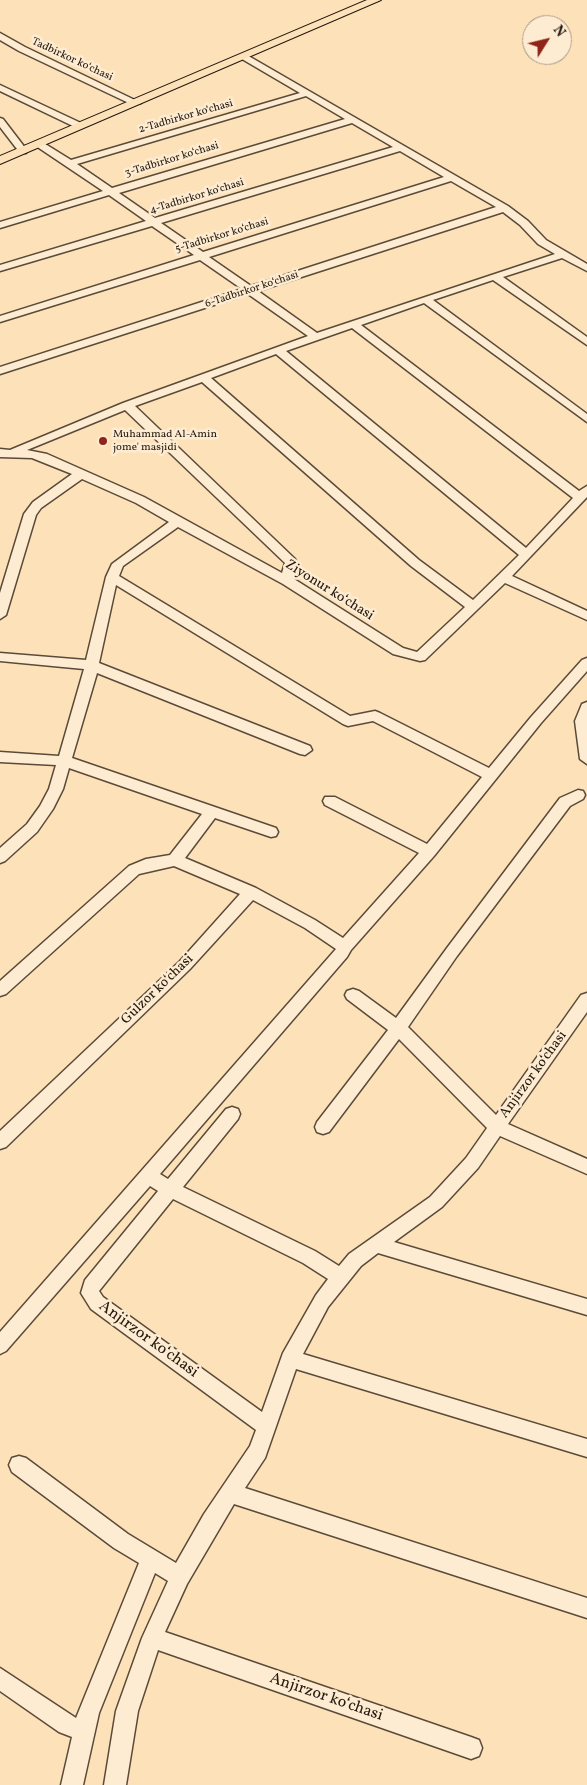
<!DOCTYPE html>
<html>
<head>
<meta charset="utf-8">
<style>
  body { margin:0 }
  #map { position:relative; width:587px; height:1785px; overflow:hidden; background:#fde1b9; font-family:Vollkorn,serif }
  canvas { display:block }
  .north { position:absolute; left:522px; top:15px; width:50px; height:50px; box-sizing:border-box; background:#feecd2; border:1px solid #a69884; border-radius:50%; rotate:54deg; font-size:14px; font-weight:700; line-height:20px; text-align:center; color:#23190e }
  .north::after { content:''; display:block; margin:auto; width:18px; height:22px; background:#8f2418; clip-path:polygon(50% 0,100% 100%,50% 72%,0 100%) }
</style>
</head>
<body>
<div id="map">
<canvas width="587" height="1785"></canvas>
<div class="north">N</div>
</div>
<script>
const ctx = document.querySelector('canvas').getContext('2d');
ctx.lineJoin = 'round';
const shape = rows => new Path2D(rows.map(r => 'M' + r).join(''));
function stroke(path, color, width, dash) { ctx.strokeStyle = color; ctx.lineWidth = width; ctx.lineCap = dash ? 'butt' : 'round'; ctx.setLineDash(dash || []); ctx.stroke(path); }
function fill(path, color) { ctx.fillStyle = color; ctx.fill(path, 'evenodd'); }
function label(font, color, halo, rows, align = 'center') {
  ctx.font = font + ' Vollkorn,serif'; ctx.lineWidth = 5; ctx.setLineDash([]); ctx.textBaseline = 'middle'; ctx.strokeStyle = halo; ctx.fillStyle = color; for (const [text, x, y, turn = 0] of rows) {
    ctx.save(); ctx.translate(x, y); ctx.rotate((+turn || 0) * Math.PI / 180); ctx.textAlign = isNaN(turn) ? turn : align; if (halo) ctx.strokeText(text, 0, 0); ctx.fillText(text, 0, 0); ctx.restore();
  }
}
const minor = shape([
  [0,33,25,47,141,103,133,105,19,51,0,40,0,33],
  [245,54,508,206,528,221,546,240,587,264,587,271,562,258,503,277,587,337,587,345,493,280,433,300,587,414,587,422,424,303,361,325,579,491,587,486,587,497,512,576,587,611,587,620,505,583,425,660,420,661,393,654,283,584,178,527,123,566,119,576,350,716,375,711,380,713,489,768,531,717,582,660,587,658,587,671,541,723,434,856,351,950,347,957,160,1174,168,1179,226,1109,232,1107,238,1109,240,1114,238,1119,183,1187,315,1251,339,1266,349,1254,430,1197,466,1158,487,1128,399,1039,329,1132,323,1134,317,1132,315,1127,317,1122,388,1030,347,999,345,995,347,991,353,989,359,991,396,1018,447,948,560,798,578,790,583,791,585,795,583,799,570,806,457,956,408,1027,496,1115,581,995,587,993,587,1012,508,1124,587,1159,587,1174,500,1136,478,1168,442,1207,394,1242,587,1299,587,1315,378,1253,361,1266,328,1307,303,1354,587,1439,587,1457,296,1369,265,1458,245,1488,587,1598,587,1618,234,1504,187,1584,165,1632,471,1737,479,1740,482,1748,479,1756,471,1759,158,1650,138,1711,126,1785,104,1785,116,1711,142,1638,168,1581,155,1573,99,1713,83,1785,61,1785,72,1737,59,1732,0,1691,0,1668,76,1718,139,1563,114,1548,12,1472,9,1465,12,1458,19,1456,26,1458,128,1534,176,1563,204,1514,250,1446,256,1430,91,1309,81,1293,85,1280,158,1191,150,1186,6,1351,0,1354,0,1332,336,949,305,928,253,900,190,969,6,1147,0,1149,0,1131,180,961,240,894,174,866,139,874,6,994,0,996,0,981,129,866,146,859,170,855,202,814,69,768,63,789,53,809,37,832,5,861,0,863,0,848,27,824,40,806,49,789,56,765,0,762,0,752,59,756,84,669,0,661,0,653,86,660,106,577,112,564,169,522,136,503,82,479,41,508,36,515,6,615,0,619,0,593,24,514,33,502,72,474,32,458,0,457,0,449,10,450,123,403,308,336,248,294,0,374,0,367,242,289,200,260,0,322,0,316,194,255,152,226,0,271,0,265,146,221,109,195,0,228,0,222,103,191,36,146,36,142,42,142,71,160,300,93,242,59,241,57,245,54],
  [306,96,345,119,112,188,77,164,306,96],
  [352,123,393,147,155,218,119,193,352,123],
  [400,151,444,177,203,252,161,223,400,151],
  [451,181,496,207,251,286,209,257,451,181],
  [503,212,520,225,538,244,555,254,317,333,258,291,503,212],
  [352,328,573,498,526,548,286,351,352,328],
  [276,354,519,555,473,600,419,560,211,378,276,354],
  [202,382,411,566,465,607,417,652,403,648,294,579,297,562,295,559,135,406,202,382],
  [125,410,285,563,282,573,144,497,47,454,27,450,125,410],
  [116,585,343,724,348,726,373,721,482,777,427,844,335,797,325,797,323,801,325,805,419,853,343,938,315,920,256,888,185,858,215,818,271,837,276,836,278,832,276,828,72,758,97,673,300,754,305,755,312,750,310,746,99,663,116,585],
  [173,1199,303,1263,328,1279,316,1295,283,1353,262,1412,103,1297,99,1291,173,1199],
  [0,85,83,124,85,126,77,128,0,91,0,85],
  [0,118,3,119,26,149,26,153,20,153,0,127,0,118],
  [587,702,587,764,580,759,575,721,582,704,587,702]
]);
const major = shape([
  [367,0,381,0,0,164,0,156,367,0]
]);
const markers = [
  [103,441,5,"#8f2418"]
];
const farStreetnames = [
  ["Tadbirkor koʻchasi",72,60,25],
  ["2-Tadbirkor koʻchasi",186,117,-16],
  ["3-Tadbirkor koʻchasi",172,160,-17],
  ["4-Tadbirkor koʻchasi",197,197,-17],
  ["5-Tadbirkor koʻchasi",222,236,-17],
  ["6-Tadbirkor koʻchasi",252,290,-18]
];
const farPoinames = [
  ["Muhammad Al-Amin",113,435],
  ["jome' masjidi",113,448]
];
const streetNames = [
  ["Ziyonur koʻchasi",329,591,32],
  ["Gulzor koʻchasi",158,990,-44],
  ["Anjirzor koʻchasi",534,1075,-54]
];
const nearStreetnames = [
  ["Anjirzor koʻchasi",148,1340,36],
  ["Anjirzor koʻchasi",326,1698,19]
];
stroke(minor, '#5a4b39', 3);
stroke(major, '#23190e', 2);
fill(minor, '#feecd2');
fill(major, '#fde1b9');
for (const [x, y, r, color] of markers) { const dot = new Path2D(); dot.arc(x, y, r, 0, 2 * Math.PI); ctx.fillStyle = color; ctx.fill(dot); stroke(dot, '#feecd2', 2); }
label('11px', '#23190e', '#feecd2', farStreetnames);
label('11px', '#23190e', '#feecd2', farPoinames, 'left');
label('14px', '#23190e', '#feecd2', streetNames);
label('16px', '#23190e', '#feecd2', nearStreetnames);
</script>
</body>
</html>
